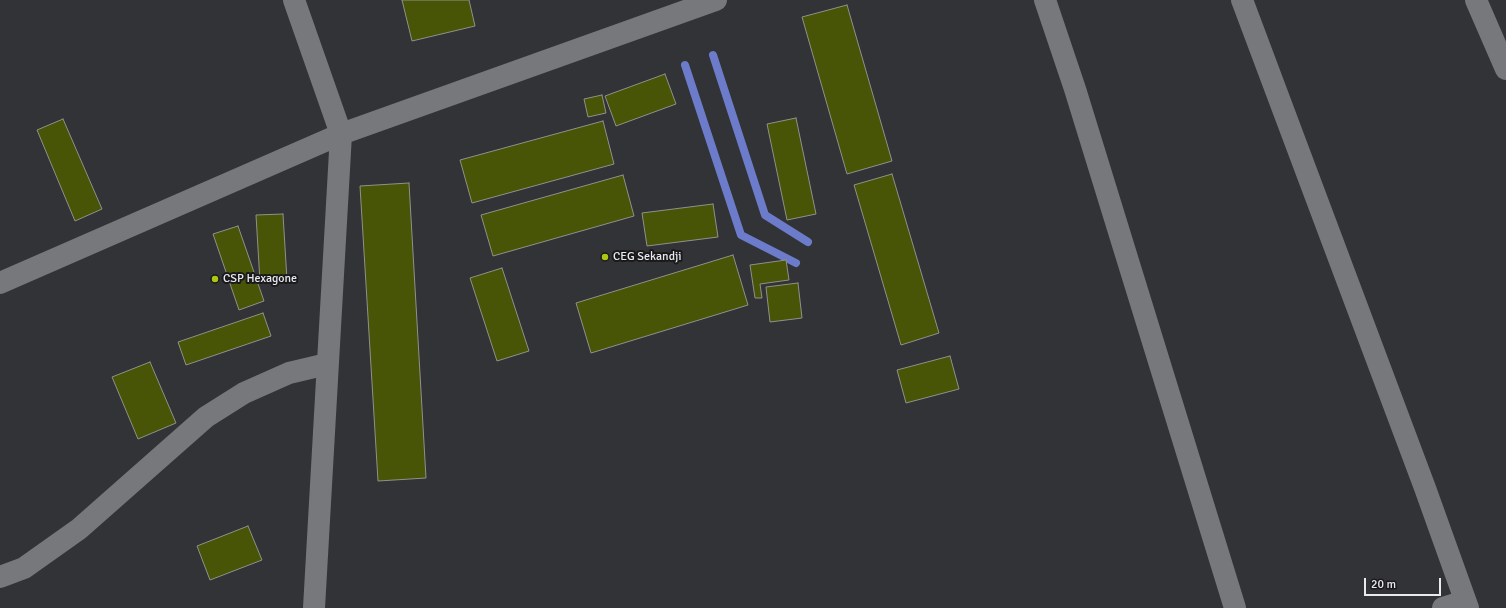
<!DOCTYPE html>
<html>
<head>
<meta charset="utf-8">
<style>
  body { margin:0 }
  #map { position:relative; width:1506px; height:608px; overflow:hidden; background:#313337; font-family:Signika,sans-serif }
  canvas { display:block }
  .scale { position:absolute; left:1364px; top:578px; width:77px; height:18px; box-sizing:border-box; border:2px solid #e9eaed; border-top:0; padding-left:5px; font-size:12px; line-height:14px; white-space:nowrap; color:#e9eaed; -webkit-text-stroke:3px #1a1a1c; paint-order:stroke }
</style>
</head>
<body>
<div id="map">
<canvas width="1506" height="608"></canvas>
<div class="scale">20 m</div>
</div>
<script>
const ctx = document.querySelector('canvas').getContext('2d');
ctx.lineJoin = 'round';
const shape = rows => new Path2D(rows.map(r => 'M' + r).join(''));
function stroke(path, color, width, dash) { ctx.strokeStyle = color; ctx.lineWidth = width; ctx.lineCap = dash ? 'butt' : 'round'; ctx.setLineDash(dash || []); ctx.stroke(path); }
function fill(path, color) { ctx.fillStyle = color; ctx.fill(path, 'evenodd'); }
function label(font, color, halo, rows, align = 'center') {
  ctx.font = font + ' Signika,sans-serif'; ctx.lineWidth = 4; ctx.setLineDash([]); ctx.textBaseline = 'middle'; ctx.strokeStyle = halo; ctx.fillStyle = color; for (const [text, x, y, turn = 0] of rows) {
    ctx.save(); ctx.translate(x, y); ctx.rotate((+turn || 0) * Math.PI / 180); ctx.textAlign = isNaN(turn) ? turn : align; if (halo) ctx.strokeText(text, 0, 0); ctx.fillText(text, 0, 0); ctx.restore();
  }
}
const stream = shape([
  [713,55,765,215,808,242],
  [685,65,741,235,796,263]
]);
const building = shape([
  [402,0,469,0,475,26,412,41,402,0],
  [847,5,892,161,847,174,802,17,847,5],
  [665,74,676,104,616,126,605,96,665,74],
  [602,95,606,113,588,117,584,99,602,95],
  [796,118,816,214,787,220,767,124,796,118],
  [63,119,102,209,75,221,37,130,63,119],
  [603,121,614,164,472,203,460,160,603,121],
  [892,174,939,333,901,345,854,185,892,174],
  [623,175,634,216,493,256,481,215,623,175],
  [409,183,426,478,378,481,360,186,409,183],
  [713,204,718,237,647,246,642,213,713,204],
  [283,214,287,280,260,282,256,215,283,214],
  [238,226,264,301,239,310,213,234,238,226],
  [733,255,748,305,591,353,576,303,733,255],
  [786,260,789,280,760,284,762,298,755,298,750,265,786,260],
  [502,268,529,351,497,361,470,278,502,268],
  [798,283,802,318,770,322,766,287,798,283],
  [263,313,271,336,186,365,178,342,263,313],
  [950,356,959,389,906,403,897,370,950,356],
  [150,362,176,423,138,439,112,377,150,362],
  [248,526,262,560,210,580,197,546,248,526]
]);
const minor = shape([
  [294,0,341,134,314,608],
  [1045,0,1075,89,1235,608],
  [1242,0,1425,488,1468,608],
  [1476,0,1506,69],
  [0,283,341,134,716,0],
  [0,577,24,568,79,529,206,417,244,393,289,373,327,364],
  [1443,608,1465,601]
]);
const markers = [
  [605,257,4,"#adc610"],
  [215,279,4,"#adc610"]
];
const poiNames = [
  ["CEG Sekandji",613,257],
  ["CSP Hexagone",223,279]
];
stroke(stream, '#6d7cca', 8);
fill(building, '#485406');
stroke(building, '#90918c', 1);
stroke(minor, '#76787c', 22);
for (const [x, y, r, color] of markers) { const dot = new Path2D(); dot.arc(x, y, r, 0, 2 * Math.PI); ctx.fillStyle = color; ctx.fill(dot); stroke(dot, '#1a1a1c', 1.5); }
label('12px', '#e9eaed', '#1a1a1c', poiNames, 'left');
</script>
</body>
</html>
